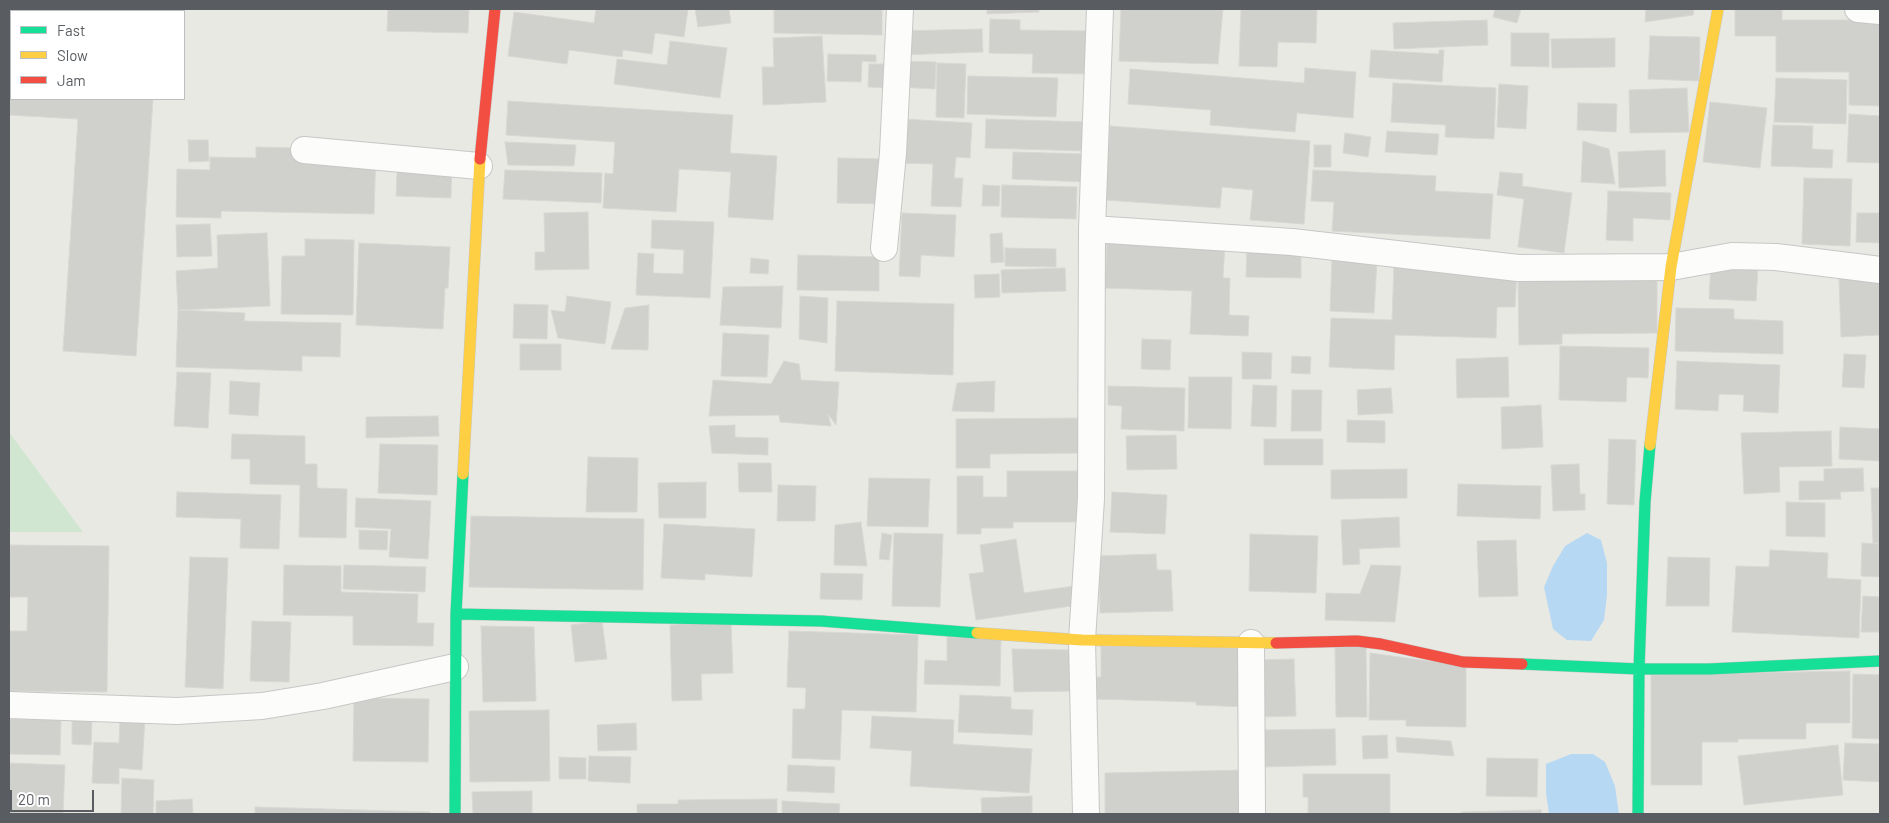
<!DOCTYPE html>
<html>
<head>
<meta charset="utf-8">
<style>
  body { margin:0 }
  #map { position:relative; width:1889px; height:823px; overflow:hidden; background:#e9e9e4; font-family:Barlow,sans-serif }
  canvas { display:block }
  .frame { position:absolute; inset:0; border:10px solid #595d61; pointer-events:none }
  .legend { position:absolute; left:10px; top:10px; width:175px; height:90px; box-sizing:border-box; background:#fff; border:1px solid #bdbec0; margin:0; padding:6px 9px; list-style:none; font-size:15px; color:#595d61 }
  .legend li { display:flex; align-items:center; gap:10px; height:25px }
  .legend b { width:25px; border:1px solid #bdbec0 }
  .scale { position:absolute; left:10px; top:790px; width:84px; height:22px; box-sizing:border-box; border:2px solid #595d61; border-top:0; padding-left:6px; font-size:15px; line-height:18px; white-space:nowrap; color:#595d61; -webkit-text-stroke:4px #fff; paint-order:stroke }
</style>
</head>
<body>
<div id="map">
<canvas width="1889" height="823"></canvas>
<div class="frame"></div>
<ul class="legend">
<li><b style="height:6px;background:#16e098"></b>Fast</li>
<li><b style="height:6px;background:#ffcf43"></b>Slow</li>
<li><b style="height:6px;background:#f24e42"></b>Jam</li>
</ul>
<div class="scale">20 m</div>
</div>
<script>
const ctx = document.querySelector('canvas').getContext('2d');
ctx.lineJoin = 'round';
function fill(path, color) { ctx.fillStyle = color; ctx.fill(path, 'evenodd'); }
const shape = rows => new Path2D(rows.map(r => 'M' + r).join(''));
function stroke(path, color, width, dash) { ctx.strokeStyle = color; ctx.lineWidth = width; ctx.lineCap = dash ? 'butt' : 'round'; ctx.setLineDash(dash || []); ctx.stroke(path); }
const green = shape([
  [9,432,83,532,9,532]
]);
const water = shape([
  [1587,533,1601,540,1607,563,1607,595,1604,620,1591,641,1567,640,1553,629,1544,587,1553,566,1565,546],
  [1571,754,1593,754,1605,762,1615,786,1619,814,1549,814,1546,793,1546,764]
]);
const building = shape([
  [9,9,53,9,52,11,11,11,11,20,9,19,9,9],
  [388,9,469,9,468,33,387,31,388,9],
  [596,9,688,9,684,37,655,33,652,54,623,50,622,57,569,50,567,64,508,56,514,12,594,23,596,9],
  [695,9,729,9,731,23,698,27,695,9],
  [774,9,882,9,882,35,774,33,774,9],
  [987,9,1039,9,1039,12,987,14,987,9],
  [1121,9,1223,9,1218,64,1119,61,1121,9],
  [1241,9,1317,9,1316,43,1278,42,1277,67,1239,66,1241,9],
  [1495,9,1521,9,1517,23,1493,17,1495,9],
  [1646,9,1694,9,1693,15,1645,22,1646,9],
  [1735,9,1782,9,1782,20,1880,20,1880,106,1849,105,1849,72,1776,72,1776,36,1735,36,1735,9],
  [990,19,1020,20,1020,30,1089,31,1089,74,1032,73,1033,54,989,53,990,19],
  [1487,20,1488,45,1394,49,1393,23,1487,20],
  [982,29,983,52,900,55,899,31,982,29],
  [1511,33,1549,33,1549,67,1511,66,1511,33],
  [822,36,826,102,763,105,762,67,774,67,773,38,822,36],
  [1650,36,1700,37,1699,81,1648,79,1650,36],
  [1615,38,1615,67,1552,68,1551,39,1615,38],
  [670,41,727,48,720,98,614,84,617,59,667,65,670,41],
  [1371,50,1439,54,1439,50,1444,50,1442,82,1369,77,1371,50],
  [828,54,876,55,876,62,862,61,861,82,827,81,828,54],
  [898,61,936,62,935,89,897,87,898,61],
  [9,63,11,63,11,99,153,99,136,356,63,351,78,119,9,115,9,63],
  [937,63,966,64,964,118,936,117,937,63],
  [869,64,895,64,895,88,868,87,869,64],
  [1305,68,1356,72,1353,118,1297,113,1295,132,1210,125,1211,110,1128,104,1130,69,1304,83,1305,68],
  [968,76,1058,78,1056,117,967,114,968,76],
  [1776,78,1847,80,1846,124,1774,122,1776,78],
  [1393,83,1496,88,1494,139,1445,137,1446,125,1391,122,1393,83],
  [1499,84,1528,86,1526,129,1497,127,1499,84],
  [1687,88,1689,132,1630,133,1629,90,1687,88],
  [508,101,733,115,730,153,777,156,773,220,728,217,731,172,679,169,676,212,603,208,605,173,613,174,615,142,506,135,508,101],
  [1710,102,1767,108,1760,168,1703,162,1710,102],
  [1578,103,1617,104,1616,132,1577,130,1578,103],
  [1849,114,1880,116,1880,163,1847,162,1849,114],
  [903,119,972,123,970,158,956,157,954,178,963,178,961,207,931,206,933,164,899,163,903,119],
  [986,119,1087,122,1086,151,985,148,986,119],
  [1773,125,1813,126,1812,149,1833,150,1832,168,1771,166,1773,125],
  [1110,126,1310,141,1304,224,1250,220,1253,190,1222,187,1220,208,1105,200,1110,126],
  [1387,131,1439,134,1437,155,1385,152,1387,131],
  [1345,133,1371,137,1368,157,1343,153,1345,133],
  [188,140,208,140,209,161,189,162,188,140],
  [1583,141,1609,149,1615,184,1581,182,1583,141],
  [505,142,576,145,574,166,508,165,505,142],
  [1314,145,1331,145,1331,167,1314,167,1314,145],
  [256,147,376,150,374,214,221,211,221,218,176,217,177,169,210,170,210,157,256,158,256,147],
  [1665,150,1666,186,1619,188,1618,152,1665,150],
  [398,152,452,154,451,198,396,196,398,152],
  [1013,152,1086,154,1086,182,1012,179,1013,152],
  [838,158,886,159,885,204,837,203,838,158],
  [505,170,602,173,601,203,503,199,505,170],
  [1313,170,1436,176,1435,191,1493,194,1490,239,1332,231,1334,202,1311,201,1313,170],
  [1500,172,1523,174,1522,186,1572,193,1564,253,1518,247,1524,199,1497,195,1500,172],
  [1804,178,1852,179,1850,246,1802,244,1804,178],
  [983,185,1000,186,999,206,982,206,983,185],
  [1002,185,1077,187,1076,219,1001,217,1002,185],
  [1608,191,1671,193,1670,220,1633,218,1633,241,1606,240,1608,191],
  [588,212,589,269,535,270,535,252,545,252,544,213,588,212],
  [902,213,956,215,954,257,921,255,920,277,899,276,902,213],
  [1857,213,1880,213,1880,243,1856,242,1857,213],
  [652,220,714,222,710,298,636,295,638,253,654,254,653,273,683,274,684,250,651,248,652,220],
  [210,224,212,256,177,257,176,225,210,224],
  [267,233,270,306,178,310,176,271,218,268,217,235,267,233],
  [1002,233,1004,262,991,263,990,234,1002,233],
  [1107,237,1225,242,1223,278,1230,278,1229,315,1249,316,1248,336,1190,334,1192,291,1105,288,1107,237],
  [305,239,354,240,353,315,281,314,282,256,305,256,305,239],
  [359,243,450,247,448,288,445,288,443,329,356,325,359,243],
  [1005,248,1056,249,1056,267,1005,266,1005,248],
  [1247,248,1301,249,1301,278,1246,277,1247,248],
  [798,255,879,257,879,291,797,290,798,255],
  [751,258,769,260,768,274,750,273,751,258],
  [1332,258,1377,260,1374,313,1330,311,1332,258],
  [1394,265,1517,269,1515,307,1497,307,1496,338,1395,335,1394,370,1329,367,1331,318,1392,320,1394,265],
  [1711,265,1758,267,1756,301,1709,299,1711,265],
  [1065,268,1066,291,1002,293,1001,270,1065,268],
  [999,274,1000,297,975,298,974,275,999,274],
  [1657,276,1657,333,1562,334,1562,344,1519,345,1518,277,1657,276],
  [1880,276,1880,335,1841,337,1839,278,1880,276],
  [783,286,781,328,720,325,723,287,783,286],
  [567,296,611,302,605,344,558,338,551,310,565,312,567,296],
  [800,296,828,298,827,343,799,339,800,296],
  [837,301,954,304,953,375,835,371,837,301],
  [514,304,548,305,547,339,513,338,514,304],
  [649,305,648,350,611,349,625,308,649,305],
  [1676,308,1734,309,1734,319,1783,321,1783,354,1675,351,1676,308],
  [178,310,245,313,244,321,341,323,340,357,302,356,302,371,176,367,178,310],
  [723,333,769,335,767,377,721,376,723,333],
  [1142,339,1171,340,1170,370,1141,369,1142,339],
  [520,344,561,344,561,370,520,370,520,344],
  [1560,346,1649,348,1648,378,1627,377,1626,402,1559,400,1560,346],
  [1242,352,1272,353,1271,379,1242,379,1242,352],
  [1844,354,1866,355,1864,388,1842,387,1844,354],
  [1292,356,1311,357,1310,374,1291,373,1292,356],
  [1508,357,1509,397,1457,398,1456,359,1508,357],
  [784,361,799,364,801,380,839,382,836,425,828,414,831,426,780,422,779,415,709,416,713,380,771,384,784,361],
  [1677,361,1780,365,1778,413,1743,411,1744,395,1719,394,1718,411,1675,409,1677,361],
  [177,372,211,373,208,428,174,426,177,372],
  [1189,377,1232,377,1231,429,1188,428,1189,377],
  [230,381,260,383,258,416,229,414,230,381],
  [995,381,994,412,952,411,957,383,995,381],
  [1253,385,1277,386,1276,427,1251,426,1253,385],
  [1108,386,1185,388,1184,431,1121,429,1122,406,1108,405,1108,386],
  [1391,388,1393,413,1358,415,1357,390,1391,388],
  [1292,390,1322,390,1321,431,1291,431,1292,390],
  [1541,405,1543,447,1502,449,1501,407,1541,405],
  [438,416,439,436,366,438,366,417,438,416],
  [1083,418,1083,453,990,454,990,468,956,468,956,419,1083,418],
  [1347,420,1385,421,1385,443,1347,442,1347,420],
  [735,425,735,437,768,438,768,455,712,453,709,426,735,425],
  [1840,427,1880,429,1880,461,1839,459,1840,427],
  [1831,431,1832,466,1779,467,1780,492,1744,494,1741,433,1831,431],
  [232,434,305,436,305,464,317,464,317,488,347,489,346,538,299,537,300,485,250,484,250,459,231,459,232,434],
  [1176,435,1177,469,1127,470,1126,436,1176,435],
  [1264,439,1323,439,1323,465,1264,465,1264,439],
  [1609,439,1636,440,1634,505,1607,504,1609,439],
  [380,444,438,445,437,495,378,493,380,444],
  [588,457,638,458,637,512,586,512,588,457],
  [738,463,771,463,772,492,739,492,738,463],
  [1579,464,1580,494,1585,494,1585,510,1553,511,1551,465,1579,464],
  [1863,468,1864,491,1840,492,1841,499,1799,500,1799,481,1824,481,1824,469,1863,468],
  [1407,469,1407,498,1331,499,1331,470,1407,469],
  [1007,471,1079,471,1079,522,1013,522,1013,528,981,528,981,534,957,534,957,476,983,476,983,497,1007,497,1007,471],
  [869,478,930,479,928,527,867,526,869,478],
  [706,482,706,518,659,518,658,483,706,482],
  [1458,484,1541,486,1540,519,1457,516,1458,484],
  [778,485,816,486,815,521,777,521,778,485],
  [1871,488,1880,488,1880,543,1873,543,1871,488],
  [177,492,281,495,279,549,240,548,241,519,176,517,177,492],
  [1112,492,1167,495,1165,534,1110,532,1112,492],
  [356,498,431,501,428,559,389,557,391,529,355,527,356,498],
  [1786,502,1825,503,1825,537,1786,536,1786,502],
  [471,516,644,519,643,590,469,587,471,516],
  [1399,517,1400,547,1359,549,1360,564,1343,565,1341,520,1399,517],
  [861,522,867,566,834,565,835,525,861,522],
  [664,524,755,529,752,577,705,574,705,580,661,578,664,524],
  [359,530,388,531,387,550,359,549,359,530],
  [882,533,892,535,889,560,879,559,882,533],
  [894,533,943,534,940,607,892,606,894,533],
  [1250,534,1318,536,1316,593,1249,591,1250,534],
  [1016,539,1024,593,1075,586,1078,605,976,620,969,574,984,572,980,545,1016,539],
  [1516,540,1518,596,1479,597,1477,541,1516,540],
  [1862,543,1880,544,1880,577,1861,576,1862,543],
  [9,545,109,546,107,692,9,691,9,631,27,631,28,597,9,597,9,545],
  [1770,550,1828,553,1827,578,1861,580,1859,638,1732,632,1736,566,1769,567,1770,550],
  [1156,554,1157,570,1171,570,1173,611,1100,613,1099,556,1156,554],
  [190,557,228,558,223,689,185,687,190,557],
  [1668,557,1710,558,1709,606,1666,606,1668,557],
  [284,565,341,566,341,592,418,594,417,623,434,623,433,646,353,645,353,616,283,615,284,565],
  [344,565,426,567,425,592,343,589,344,565],
  [1371,565,1401,566,1395,622,1325,620,1326,593,1360,594,1371,565],
  [821,573,863,574,862,600,820,599,821,573],
  [1863,596,1880,597,1880,632,1861,632,1863,596],
  [252,621,291,622,289,682,250,681,252,621],
  [602,621,607,659,575,662,571,625,602,621],
  [731,623,733,673,701,674,702,700,672,701,670,625,731,623],
  [481,626,534,627,536,701,483,702,481,626],
  [789,631,918,635,916,712,842,710,840,760,792,758,793,709,805,709,806,688,787,687,789,631],
  [947,637,1001,638,1000,686,924,684,925,660,947,661,947,637],
  [1101,646,1246,648,1247,707,1196,705,1196,702,1096,699,1097,677,1101,677,1101,646],
  [1335,647,1366,647,1367,717,1336,717,1335,647],
  [1012,649,1071,650,1072,691,1014,692,1012,649],
  [1370,653,1466,666,1466,727,1406,726,1406,720,1369,720,1370,653],
  [1294,659,1296,716,1260,717,1259,660,1294,659],
  [1850,671,1850,723,1806,723,1806,739,1738,739,1738,742,1702,742,1702,785,1651,785,1651,675,1850,671],
  [1853,674,1880,675,1880,739,1852,738,1853,674],
  [960,695,1011,697,1011,709,1033,710,1032,735,958,732,960,695],
  [354,698,429,699,428,762,353,761,354,698],
  [549,710,550,781,470,782,469,711,549,710],
  [120,716,145,717,142,770,119,768,119,784,92,783,94,742,119,743,120,716],
  [872,716,954,720,953,744,1032,749,1029,793,910,786,912,751,870,748,872,716],
  [9,719,61,720,60,755,9,754,9,719],
  [72,719,92,720,91,745,72,744,72,719],
  [636,723,637,750,598,751,597,725,636,723],
  [1335,729,1336,765,1263,767,1263,730,1335,729],
  [1387,735,1388,758,1363,759,1362,736,1387,735],
  [1396,737,1451,741,1454,756,1397,752,1396,737],
  [1845,743,1880,744,1880,782,1843,780,1845,743],
  [1838,745,1843,795,1744,805,1738,756,1838,745],
  [589,756,631,757,630,783,588,781,589,756],
  [559,757,586,758,586,779,559,779,559,757],
  [1487,758,1538,759,1537,797,1486,796,1487,758],
  [9,763,65,765,63,814,9,814,9,763],
  [788,765,835,767,834,793,787,791,788,765],
  [1247,770,1248,814,1105,814,1105,773,1247,770],
  [1303,774,1390,774,1390,814,1308,814,1308,797,1303,797,1303,774],
  [122,778,154,780,153,814,121,814,122,778],
  [532,791,532,814,473,814,472,792,532,791],
  [1032,796,1032,814,982,814,981,798,1032,796],
  [192,799,193,814,156,814,156,801,192,799],
  [777,799,777,814,637,814,637,804,678,804,678,800,777,799],
  [782,801,840,804,839,814,782,814,782,801],
  [255,807,430,812,430,814,255,814,255,807],
  [1541,810,1541,814,1461,814,1461,812,1541,810]
]);
const street = shape([
  [1858,9,1880,11],
  [304,150,479,166],
  [1092,229,1292,242,1518,268,1671,267,1732,256,1776,257,1880,270],
  [884,248,893,153,900,9],
  [1251,643,1252,814],
  [9,705,177,711,262,706,323,696,455,667],
  [1086,814,1082,640,1091,499,1092,229,1100,9]
]);
const fast = shape([
  [456,614,821,621,977,633],
  [1522,664,1639,669,1709,669,1880,661],
  [455,814,456,614,463,474],
  [1638,814,1639,669,1645,502,1650,445]
]);
const slow = shape([
  [1650,445,1671,267,1718,9],
  [463,474,480,159],
  [977,633,1082,640,1276,643]
]);
const jam = shape([
  [480,159,495,9],
  [1276,643,1357,641,1381,644,1463,662,1522,664]
]);
fill(green, '#d1e6d0');
fill(water, '#b7d8f3');
fill(building, '#d0d0cd');
stroke(building, '#d8d7d3', 1);
stroke(street, '#c6c7c6', 28);
stroke(fast, '#c7c7c7', 12);
stroke(slow, '#c7c7c7', 12);
stroke(jam, '#c7c7c7', 12);
stroke(street, '#fcfcfb', 26);
stroke(fast, '#16e098', 11);
stroke(slow, '#ffcf43', 11);
stroke(jam, '#f24e42', 11);
</script>
</body>
</html>
